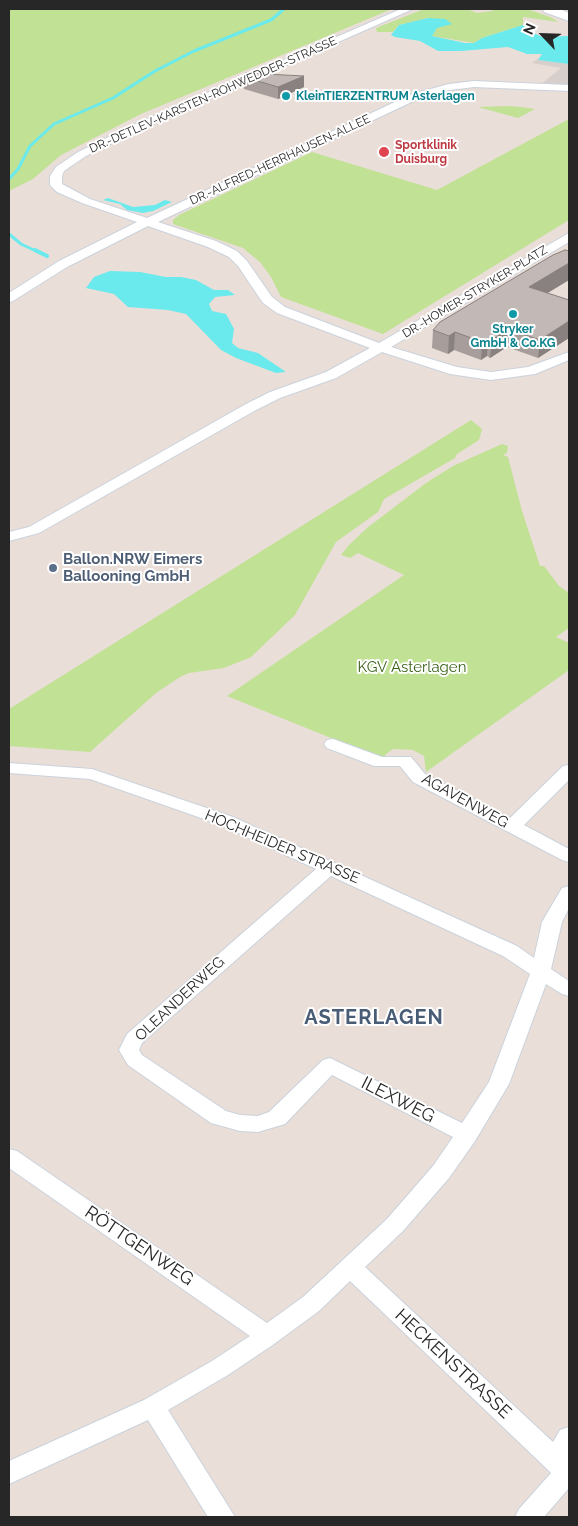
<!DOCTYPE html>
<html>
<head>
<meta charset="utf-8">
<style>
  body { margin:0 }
  #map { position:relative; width:578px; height:1526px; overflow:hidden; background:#eaded8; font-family:Raleway,sans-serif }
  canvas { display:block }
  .frame { position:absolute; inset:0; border:10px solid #272727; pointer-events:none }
  .north { position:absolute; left:518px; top:10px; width:50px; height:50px; -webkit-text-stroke:4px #fff; paint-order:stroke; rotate:294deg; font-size:14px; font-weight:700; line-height:20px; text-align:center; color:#272727 }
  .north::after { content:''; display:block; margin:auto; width:18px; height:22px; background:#272727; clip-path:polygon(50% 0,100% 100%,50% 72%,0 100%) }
</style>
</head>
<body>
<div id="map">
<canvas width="578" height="1526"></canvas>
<div class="frame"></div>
<div class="north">N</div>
</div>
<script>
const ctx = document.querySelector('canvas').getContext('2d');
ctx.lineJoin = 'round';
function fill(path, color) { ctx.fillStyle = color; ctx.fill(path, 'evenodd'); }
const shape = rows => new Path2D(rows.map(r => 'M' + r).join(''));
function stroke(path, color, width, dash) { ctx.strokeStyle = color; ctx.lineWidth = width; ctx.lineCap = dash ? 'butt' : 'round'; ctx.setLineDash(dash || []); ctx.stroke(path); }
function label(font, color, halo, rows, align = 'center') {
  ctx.font = font + ' Raleway,sans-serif'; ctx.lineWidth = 4; ctx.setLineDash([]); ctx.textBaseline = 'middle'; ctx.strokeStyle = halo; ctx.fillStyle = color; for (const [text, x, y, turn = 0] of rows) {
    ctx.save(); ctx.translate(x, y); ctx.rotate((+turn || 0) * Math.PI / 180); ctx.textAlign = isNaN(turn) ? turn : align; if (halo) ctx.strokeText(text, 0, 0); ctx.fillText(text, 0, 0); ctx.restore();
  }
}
const green = shape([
  [9,9,392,9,141,114,61,155,33,179,9,191],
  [424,9,467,9,477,13,492,11,494,9,527,9,550,17,559,22,523,17,523,25,482,38,474,43,432,36,437,28,428,18,399,25,393,32,377,32,376,28],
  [507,106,521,107,535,109,518,118,478,107],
  [569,119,569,220,383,334,281,297,271,277,260,262,243,248,173,224,173,220,179,215,312,152,437,190],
  [471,420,482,429,479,440,457,454,455,458,384,499,378,512,336,542,295,615,251,657,224,668,189,673,180,677,156,693,90,752,9,746,9,709],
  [502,444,508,446,507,453,503,455,508,457,522,511,540,566,544,566,559,586,569,593,569,628,556,637,569,643,569,670,426,772,424,756,413,750,393,749,386,754,383,759,227,696,404,575,358,553,350,558,341,555,349,545,367,528,426,483,453,466]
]);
const plaza = shape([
  [540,57,538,60,569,64,569,84,540,85,561,68,532,63]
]);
const water = shape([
  [428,18,445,19,452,24,437,28,432,36,465,43,474,43,482,38,523,25,532,28,532,32,542,37,568,36,569,64,538,60,542,54,527,54,508,47,461,51,438,51,420,41,395,37,391,35,399,25],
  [108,198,133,207,155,205,165,200,172,202,153,211,143,213,127,210,120,204,103,200],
  [110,271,140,272,166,277,181,277,196,280,214,290,228,290,235,295,215,297,209,304,212,311,226,314,234,329,232,343,238,348,258,353,286,372,276,373,236,358,221,350,186,314,168,310,128,307,114,294,86,288,94,277]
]);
const streamFar1 = shape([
  [9,179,18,169,30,146,54,124,113,98,155,71,194,51,271,20,284,9],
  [9,234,21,244,38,252]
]);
const stream = shape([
  [35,250,47,256]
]);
const street = shape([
  [401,9,413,9,139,130,86,156,64,171,62,176,62,184,90,199,147,218,412,94,449,84,474,81,569,85,569,91,474,87,450,90,420,98,158,222,216,241,237,251,247,261,272,297,285,307,379,343,569,233,569,242,391,347,457,367,491,372,528,367,569,352,569,360,535,374,491,380,450,374,382,352,336,378,280,398,256,410,39,533,9,541,9,532,29,527,246,404,270,392,326,372,370,348,277,313,263,303,238,266,229,257,208,247,148,226,67,267,13,301,9,302,9,293,59,261,137,222,82,203,57,192,50,185,50,176,56,167,78,152,131,126,401,9],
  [333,739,382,757,411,757,425,774,510,818,563,766,569,765,569,780,524,825,569,849,569,862,562,860,413,782,400,766,374,766,327,748,324,744,327,740,333,739],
  [9,763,92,769,233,817,517,946,534,958,542,922,562,888,569,886,569,908,562,922,551,969,569,981,569,996,562,994,546,984,509,1084,475,1141,449,1178,403,1231,365,1267,553,1442,560,1430,569,1427,569,1488,544,1517,515,1517,519,1509,551,1473,546,1468,350,1281,319,1311,274,1344,228,1375,168,1410,235,1517,208,1517,148,1420,9,1484,9,1461,144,1400,212,1361,250,1336,9,1168,9,1149,17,1151,267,1323,303,1297,387,1219,433,1166,453,1137,332,1075,285,1124,258,1132,240,1131,211,1123,128,1065,119,1050,127,1034,316,869,221,825,90,779,9,773,9,763],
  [331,876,503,956,530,974,489,1082,462,1123,330,1058,323,1060,269,1112,258,1116,240,1115,226,1111,142,1055,139,1050,142,1043,331,876]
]);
const secondary = shape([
  [543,9,560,9,569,13,569,21,544,12,543,9]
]);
const wall = shape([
  [304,76,304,87,278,99,244,89,244,77],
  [569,251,569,280,547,293,569,300,569,338,538,358,507,347,490,358,487,356,481,360,454,350,448,354,432,348,433,330]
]);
const shadedWall = shape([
  [304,76,304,87,278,99,278,87],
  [569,263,569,280,528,305,529,287],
  [569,321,569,338,538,358,540,340],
  [508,329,507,347,490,358,492,340],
  [455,332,454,350,448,354,449,336],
  [488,338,487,356,481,360,482,342]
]);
const building = shape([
  [246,73,304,76,278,87,244,77,246,73],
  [565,250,569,251,569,263,529,287,569,300,569,321,540,340,508,329,492,340,488,338,482,342,455,332,449,336,433,330,440,322,553,255,565,250]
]);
const markers = [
  [286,96,5,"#0f9aa8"],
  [384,152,6,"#e0444e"],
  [513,314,5,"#0f9aa8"],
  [53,568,5,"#5c6f8a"]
];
const farStreetnames = [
  ["DR.-DETLEV-KARSTEN-ROHWEDDER-STRASSE",213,95,-24],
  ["DR.-ALFRED-HERRHAUSEN-ALLEE",280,160,-25],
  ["DR.-HOMER-STRYKER-PLATZ",475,292,-31]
];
const farCulturenames = [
  ["KleinTIERZENTRUM Asterlagen",296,96],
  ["Stryker",513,329,"center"],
  ["GmbH & Co.KG",513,343,"center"]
];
const farHealthnames = [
  ["Sportklinik",395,145],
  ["Duisburg",395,159]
];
const serviceNames = [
  ["Ballon.NRW Eimers",63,559],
  ["Ballooning GmbH",63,576]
];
const parkNames = [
  ["KGV Asterlagen",412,667]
];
const streetNames = [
  ["AGAVENWEG",465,801,29],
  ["HOCHHEIDER STRASSE",282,847,23],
  ["OLEANDERWEG",180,999,-43]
];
const nearStreetnames = [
  ["ILEXWEG",398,1100,27],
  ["RÖTTGENWEG",139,1246,34],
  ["HECKENSTRASSE",453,1364,43]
];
const districtNames = [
  ["ASTERLAGEN",374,1018]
];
fill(green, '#c1e194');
fill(plaza, '#d6cfcb');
fill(water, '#6aeaed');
stroke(streamFar1, '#6aeaed', 3);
stroke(stream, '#6aeaed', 4);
stroke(street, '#cad2dc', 2);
stroke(secondary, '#cad2dc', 2);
fill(street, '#fff');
fill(secondary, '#fff');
fill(wall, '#a79e9c');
fill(shadedWall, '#88817f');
fill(building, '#c2b8b5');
stroke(building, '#88817f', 1);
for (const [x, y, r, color] of markers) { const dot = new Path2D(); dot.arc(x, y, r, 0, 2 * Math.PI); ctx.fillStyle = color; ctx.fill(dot); stroke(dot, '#fff', 2); }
label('12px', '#272727', '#fff', farStreetnames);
label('bold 12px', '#0d838f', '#fff', farCulturenames, 'left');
label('bold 12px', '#be3a42', '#fff', farHealthnames, 'left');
label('bold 15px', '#4e5e75', '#fff', serviceNames, 'left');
label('15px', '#3a6219', '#fff', parkNames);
label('15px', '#272727', '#fff', streetNames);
label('18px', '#272727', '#fff', nearStreetnames);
ctx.letterSpacing = '1px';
label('bold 20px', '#485c76', '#fff', districtNames);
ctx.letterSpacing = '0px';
</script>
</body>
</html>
